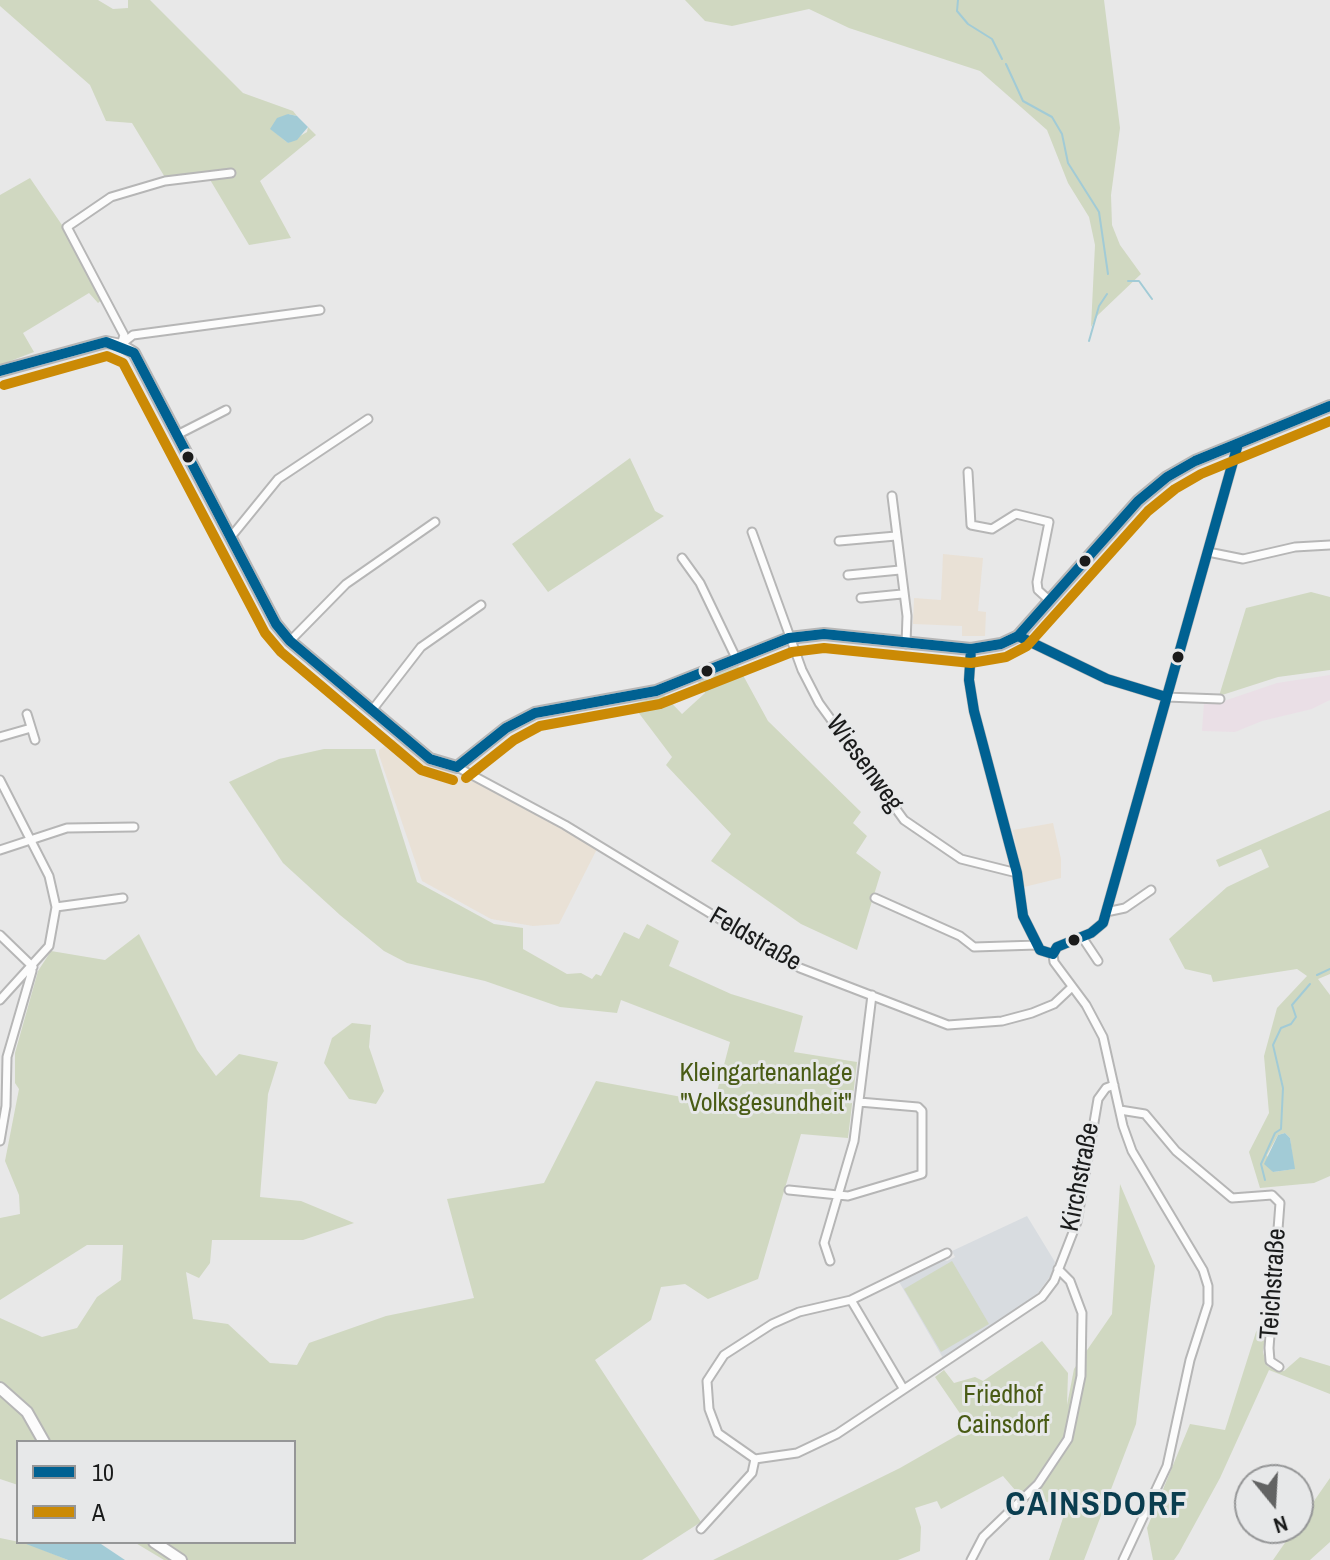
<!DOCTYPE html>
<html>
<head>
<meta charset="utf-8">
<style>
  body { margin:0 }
  #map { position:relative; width:1330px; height:1560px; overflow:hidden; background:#e8e8e8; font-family:"Archivo Narrow",sans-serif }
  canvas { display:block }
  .legend { position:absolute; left:16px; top:1440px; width:280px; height:104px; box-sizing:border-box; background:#e7e8e9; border:2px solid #959697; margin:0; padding:10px 14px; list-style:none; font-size:24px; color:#1a1b1b }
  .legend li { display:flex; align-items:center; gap:16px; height:40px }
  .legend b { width:40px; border:2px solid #959697 }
  .north { position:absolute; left:1234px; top:1464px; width:80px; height:80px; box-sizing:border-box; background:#e7e8e9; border:2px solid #959697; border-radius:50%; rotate:162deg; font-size:22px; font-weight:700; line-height:32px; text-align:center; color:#1a1b1b }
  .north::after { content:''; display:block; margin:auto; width:28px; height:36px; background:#626363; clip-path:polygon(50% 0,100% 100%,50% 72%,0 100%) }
</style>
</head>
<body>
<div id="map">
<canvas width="1330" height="1560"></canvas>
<ul class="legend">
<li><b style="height:10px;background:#006192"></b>10</li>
<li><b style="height:10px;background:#cb8a05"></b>A</li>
</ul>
<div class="north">N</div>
</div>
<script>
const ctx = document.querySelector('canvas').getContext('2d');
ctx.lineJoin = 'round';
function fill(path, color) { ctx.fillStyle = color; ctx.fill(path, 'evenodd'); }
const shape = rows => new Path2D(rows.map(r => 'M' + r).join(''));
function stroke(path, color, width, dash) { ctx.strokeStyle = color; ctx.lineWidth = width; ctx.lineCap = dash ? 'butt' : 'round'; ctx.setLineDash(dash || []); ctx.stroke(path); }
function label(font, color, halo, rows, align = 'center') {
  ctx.font = font + ' "Archivo Narrow",sans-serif'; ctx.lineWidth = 6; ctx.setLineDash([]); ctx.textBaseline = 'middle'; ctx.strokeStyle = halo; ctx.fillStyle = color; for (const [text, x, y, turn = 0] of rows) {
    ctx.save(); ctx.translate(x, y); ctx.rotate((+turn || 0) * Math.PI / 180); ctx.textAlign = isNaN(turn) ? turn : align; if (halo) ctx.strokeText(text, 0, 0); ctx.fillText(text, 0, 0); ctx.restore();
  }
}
const commercial = shape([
  [943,554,983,558,978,611,986,612,985,636,962,636,962,626,913,624,914,598,941,600],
  [396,738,421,760,496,791,597,849,559,924,533,926,491,919,422,881,379,755,379,750],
  [1053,823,1061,859,1061,878,1024,887,1013,830]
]);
const industrial = shape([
  [1330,675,1330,700,1312,709,1262,721,1235,732,1202,731,1204,702,1218,703,1277,683]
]);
const built = shape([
  [1027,1216,1055,1262,1052,1274,1031,1302,943,1358,898,1280,940,1257,947,1261,955,1257,952,1251]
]);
const green = shape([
  [0,0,98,0,113,9,128,8,128,0,150,0,243,93,293,111,297,116,288,114,271,129,288,143,307,132,308,127,316,135,260,181,291,238,249,245,206,173,166,179,132,123,106,121,90,85,0,6],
  [685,0,1104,0,1120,128,1111,195,1112,225,1120,245,1141,274,1098,315,1091,327,1095,245,1089,217,1068,183,1047,130,980,71,849,28,809,9,732,26,705,21],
  [30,178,64,228,103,299,98,303,89,293,23,333,34,352,0,365,0,195],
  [630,458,655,511,664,516,548,592,512,544],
  [1311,592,1330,597,1330,670,1278,677,1219,696,1246,608],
  [738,666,768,721,861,812,853,823,867,836,856,853,881,872,857,950,801,924,711,861,731,834,666,765,672,757,632,704,664,695,682,714,705,693,698,682],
  [324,749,375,749,417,882,494,924,523,928,523,949,567,974,581,973,592,979,596,974,601,976,624,932,639,939,647,924,679,941,669,966,731,994,803,1016,794,1052,857,1062,848,1138,801,1134,758,1279,708,1299,685,1284,661,1287,651,1320,595,1360,701,1522,642,1560,164,1560,134,1542,294,1542,294,1442,18,1442,18,1485,0,1479,0,1318,42,1337,77,1328,97,1297,121,1280,123,1245,87,1245,0,1300,0,1218,20,1214,19,1195,5,1161,19,1089,15,1083,15,1053,38,971,51,951,105,960,139,934,197,1050,216,1076,239,1054,278,1062,268,1094,260,1197,301,1201,354,1223,303,1240,212,1240,210,1263,199,1278,186,1272,193,1319,228,1324,270,1363,297,1365,309,1343,386,1316,474,1298,447,1199,544,1183,596,1081,714,1103,730,1042,621,1000,617,1013,560,1007,485,981,407,963,384,951,340,915,283,863,229,782,279,759],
  [1330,810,1330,974,1318,979,1330,995,1330,1176,1314,1183,1260,1188,1249,1152,1269,1113,1264,1056,1277,1008,1307,976,1297,969,1213,982,1211,975,1185,969,1169,939,1227,887,1269,867,1261,849,1219,867,1216,860],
  [1285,1133,1290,1138,1294,1169,1273,1172,1267,1155,1278,1135],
  [352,1023,371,1025,369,1047,384,1091,376,1104,349,1099,324,1063,332,1038],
  [1120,1184,1155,1266,1136,1424,1084,1560,1049,1560,1067,1506,1021,1497,1003,1476,941,1509,937,1501,915,1508,921,1527,920,1551,898,1560,713,1560,900,1468,970,1428,935,1377,944,1370,954,1383,975,1377,983,1381,1042,1341,1068,1373,1067,1405,1074,1369,1112,1314],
  [952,1261,989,1324,941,1352,904,1289],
  [1268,1312,1263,1352,1267,1366,1284,1371,1300,1357,1330,1366,1330,1394,1269,1370,1220,1478,1179,1553,1174,1560,1153,1560,1147,1528,1190,1424,1225,1430,1256,1332],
  [1330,1478,1330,1542,1310,1560,1273,1560],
  [0,1538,29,1544,68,1560,0,1560]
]);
const water = shape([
  [288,114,297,116,308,127,297,140,288,143,270,129,277,118],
  [1285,1133,1290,1138,1295,1169,1273,1172,1264,1164,1278,1135],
  [21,1542,98,1542,125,1560,68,1560]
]);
const stream = shape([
  [958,0,957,11,968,24,992,39,1002,59],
  [1006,64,1023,101,1052,117,1062,134,1068,163,1099,212,1108,274],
  [1128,281,1139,281,1152,299],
  [1089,341,1099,306,1107,294],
  [1317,975,1330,969],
  [1265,1180,1261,1164,1275,1133,1281,1129,1283,1088,1273,1045,1281,1028,1291,1024,1296,1017,1292,1005,1310,984]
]);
const street = shape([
  [123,343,133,335,320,310],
  [121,345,124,335,67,227,111,197,165,181,231,173],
  [177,435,226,410],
  [968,472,971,525,992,529,1016,514,1049,522,1037,582,1038,590,1050,601],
  [892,496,907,616,906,644],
  [752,532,802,670,819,703,904,820,961,859,1017,873],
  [230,538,278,479,368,419],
  [839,541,896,536],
  [1208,552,1243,559,1295,547,1330,545],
  [682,558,700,583,737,660],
  [848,575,900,570],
  [861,598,902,594],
  [1018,636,1107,679,1166,697,1220,699],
  [290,641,346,584,435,522],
  [971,649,969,680,974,711,1017,873,1023,916,1040,950,1053,954],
  [373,709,421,647,481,605],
  [27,714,35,740],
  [0,737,31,728],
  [457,767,565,825,800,968,948,1025,1002,1021,1032,1013,1054,1004,1072,987],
  [0,780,49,876,56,907,49,946,0,1000],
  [0,850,67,828,134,827],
  [875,898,960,936,974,947,1037,945],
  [56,907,123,898],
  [1106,912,1125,908,1151,890],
  [0,935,33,967],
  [1082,937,1098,961],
  [1053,954,1054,962,1086,1005,1103,1037,1123,1126,1132,1151,1203,1270,1208,1286,1208,1304,1190,1360,1167,1466,1123,1560],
  [1053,954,1057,947,1091,933,1103,923,1238,444],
  [1120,1110,1145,1114,1176,1151,1232,1198,1272,1195,1280,1203,1269,1348,1270,1361,1279,1367],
  [0,1141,6,1106,7,1057,32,971],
  [789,1190,848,1196,922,1174,922,1111,918,1107,859,1102],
  [830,1261,824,1243,854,1141,872,995],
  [851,1300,947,1253],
  [755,1459,718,1433,709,1409,707,1381,724,1355,772,1324,799,1312,851,1300,903,1388],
  [701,1529,752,1473,755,1459,797,1453,837,1434,1042,1297,1054,1281,1077,1222,1098,1099,1106,1088,1114,1085],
  [971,1560,983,1537,1038,1484,1068,1439,1081,1376,1082,1313,1070,1281,1058,1269]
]);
const secondary = shape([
  [0,371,106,342,121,345,134,353,276,624,290,641,430,759,457,767,506,728,535,713,656,691,789,638,824,634,971,649,1001,644,1018,636,1138,501,1167,477,1195,461,1330,406],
  [0,1388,27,1412,44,1442],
  [154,1542,181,1560]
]);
const bus1 = shape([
  [0,371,106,342,134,353,276,624,290,641,430,759,457,767],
  [1018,636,1107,679,1166,697],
  [971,649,969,680,974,711,1017,873,1023,916,1040,950,1053,954],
  [457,767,506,728,535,713,656,691,789,638,824,634,971,649,1001,644,1018,636,1138,501,1167,477,1195,461,1330,406],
  [1053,954,1057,947,1091,933,1103,923,1238,444]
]);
const bus2 = shape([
  [4,385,107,356,123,363,265,633,281,652,421,770,453,780],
  [466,778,514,740,540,726,660,704,792,652,824,648,971,663,1006,657,1027,646,1148,511,1175,489,1201,474,1330,421]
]);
const markers = [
  [188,457,7,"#1a1b1b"],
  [1085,561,7,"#1a1b1b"],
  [1178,657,7,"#1a1b1b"],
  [707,671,7,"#1a1b1b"],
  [1074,940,7,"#1a1b1b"]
];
const streetNames = [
  ["Wiesenweg",864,764,54],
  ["Feldstraße",755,940,30],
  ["Kirchstraße",1081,1177,-79],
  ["Teichstraße",1274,1284,-86]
];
const parkNames = [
  ["Kleingartenanlage",766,1074],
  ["\"Volksgesundheit\"",766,1104],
  ["Friedhof",1003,1396],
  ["Cainsdorf",1003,1426]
];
const districtNames = [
  ["CAINSDORF",1097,1506]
];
fill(commercial, '#e9e1d6');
fill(industrial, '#eadfe6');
fill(built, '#d8dce0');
fill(green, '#d0d8c1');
fill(water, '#a2cbd6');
stroke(stream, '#a2cbd6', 2);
stroke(street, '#b6b6b6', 11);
stroke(secondary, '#b6b6b6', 14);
stroke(street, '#fcfcfc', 7);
stroke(secondary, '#fcfcfc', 10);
stroke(bus1, '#006192', 10);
stroke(bus2, '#cb8a05', 10);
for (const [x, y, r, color] of markers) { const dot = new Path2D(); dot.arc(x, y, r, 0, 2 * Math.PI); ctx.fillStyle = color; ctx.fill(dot); stroke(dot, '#e7e8e9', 3); }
label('26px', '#1a1b1b', '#e7e8e9', streetNames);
label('26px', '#495b15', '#e7e8e9', parkNames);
ctx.letterSpacing = '2px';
label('bold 34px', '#0a3d4f', '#e7e8e9', districtNames);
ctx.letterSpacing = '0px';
</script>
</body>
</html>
